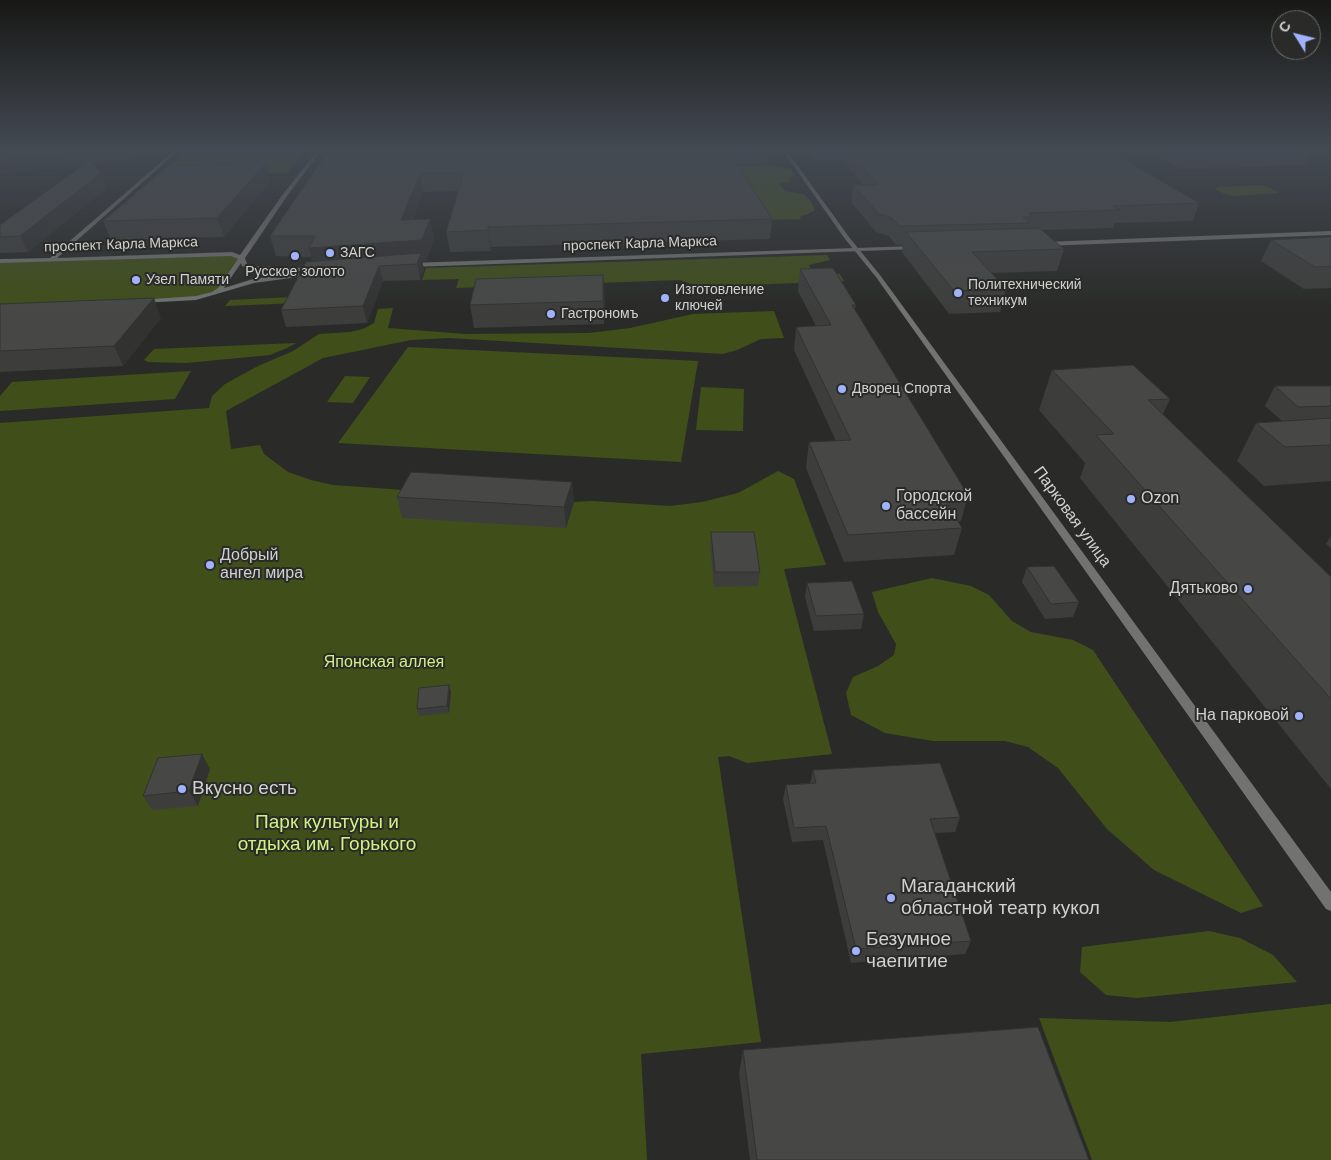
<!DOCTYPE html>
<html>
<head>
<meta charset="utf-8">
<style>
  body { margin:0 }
  #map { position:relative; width:1331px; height:1160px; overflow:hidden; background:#2a2b28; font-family:Arial,sans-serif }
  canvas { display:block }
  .north { position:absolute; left:1271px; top:10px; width:50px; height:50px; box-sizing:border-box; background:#2a2b28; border:1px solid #6d6e6b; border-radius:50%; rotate:306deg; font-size:14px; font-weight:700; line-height:20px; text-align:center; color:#d1d2d0 }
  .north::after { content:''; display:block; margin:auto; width:18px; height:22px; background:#a1b3fd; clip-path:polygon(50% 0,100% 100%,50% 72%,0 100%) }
</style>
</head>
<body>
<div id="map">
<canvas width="1331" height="1160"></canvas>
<div class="north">С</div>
</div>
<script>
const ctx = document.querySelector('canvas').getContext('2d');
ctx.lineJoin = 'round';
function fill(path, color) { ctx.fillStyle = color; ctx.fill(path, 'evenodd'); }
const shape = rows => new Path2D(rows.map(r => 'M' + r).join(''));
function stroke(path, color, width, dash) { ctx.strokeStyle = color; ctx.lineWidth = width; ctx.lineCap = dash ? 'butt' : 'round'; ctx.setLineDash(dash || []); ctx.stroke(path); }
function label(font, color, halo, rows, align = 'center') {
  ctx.font = font + ' Arial,sans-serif'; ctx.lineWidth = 4; ctx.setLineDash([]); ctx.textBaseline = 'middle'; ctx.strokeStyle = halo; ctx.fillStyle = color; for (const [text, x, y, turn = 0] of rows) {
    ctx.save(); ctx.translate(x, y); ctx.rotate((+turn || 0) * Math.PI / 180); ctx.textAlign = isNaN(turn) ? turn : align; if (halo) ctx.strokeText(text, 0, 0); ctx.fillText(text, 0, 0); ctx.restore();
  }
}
const green = shape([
  [189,151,233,152,306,151,287,173,154,179,184,153],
  [767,165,791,169,794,174,788,182,779,183,785,191,803,194,810,200,815,210,806,215,800,216,801,219,690,222,650,169],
  [1259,185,1268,187,1279,193,1234,196,1225,194,1215,189,1218,187],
  [226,254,242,258,220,289,196,298,0,308,0,261],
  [827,255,830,260,809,265,812,272,840,274,844,281,700,287,680,280,456,288,459,279,422,280,426,268],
  [374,293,372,300,225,306,230,300],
  [393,308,388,328,465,334,589,333,630,328,693,314,774,311,784,338,761,339,737,350,723,354,449,338,411,340,323,358,226,411,231,449,260,445,264,454,288,472,311,480,333,485,404,490,415,493,574,502,592,501,670,506,702,502,738,493,778,471,794,479,826,565,784,569,832,754,747,763,729,756,718,757,761,1042,641,1054,647,1160,0,1160,0,423,209,408,212,396,225,384,258,366,293,351,319,334,350,332,363,329,374,323,378,309],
  [296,343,287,348,270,355,186,363,148,362,144,360,154,349],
  [408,347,698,361,681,462,338,443],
  [191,371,175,399,0,411,0,396,12,382],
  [345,376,370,377,353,403,327,402],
  [701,387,744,389,743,431,696,430],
  [932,578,971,586,989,595,1012,621,1031,632,1073,640,1093,650,1263,906,1241,913,1154,870,1107,829,1058,768,1028,747,1005,741,933,741,885,733,851,715,846,693,853,677,878,666,894,655,896,644,878,612,872,592],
  [1209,931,1240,938,1273,955,1297,982,1137,998,1106,995,1080,972,1082,947],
  [1331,1004,1331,1160,1092,1160,1039,1018,1170,1022]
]);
const minor = shape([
  [783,151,787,151,849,237,880,275,1331,892,1331,911,1326,909,876,277,845,239,783,151]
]);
const tertiary = shape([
  [174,151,178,151,57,258,232,252,240,255,283,194,317,151,321,151,287,196,245,258,247,264,255,266,305,268,308,270,307,271,255,270,242,266,241,263,224,288,253,279,311,272,314,274,313,275,254,283,196,300,141,303,138,301,139,300,196,296,212,292,218,288,238,259,231,256,0,263,0,259,50,258,174,151],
  [1326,151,1331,151,1331,153,1326,152,1326,151],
  [1331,231,1331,235,1044,246,1041,244,1044,242,1331,231],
  [915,246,918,248,917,249,410,267,407,265,410,263,915,246]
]);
const wall = shape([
  [0,151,131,159,93,164,101,173,107,188,28,252,0,253,0,225,84,165,0,174],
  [330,151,768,151,767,164,738,164,772,219,770,239,491,247,491,251,450,252,446,232,458,191,423,192,413,220,430,219,434,239,426,261,422,261,424,269,420,280,383,281,367,323,286,327,281,310,312,262,311,257,276,256,270,236],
  [808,151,1110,151,1199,203,1193,221,1114,223,1113,228,1041,230,1064,249,1057,271,991,273,1006,289,1000,312,949,314,902,252,903,245,896,245,889,236,876,232,851,202,853,185,863,185,843,160,816,161],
  [1148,151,1311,151,1305,165,1182,169],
  [266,163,271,180,224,237,111,240,103,221],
  [1331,237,1331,288,1304,289,1261,261,1271,240],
  [800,269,856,305,855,309,968,495,961,521,958,522,962,528,954,555,844,562,806,468,809,442,836,441,794,350,796,327,816,326,798,291],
  [605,297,604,324,474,328,470,305],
  [0,304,161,318,123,366,0,372],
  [1052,370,1170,399,1163,414,1331,577,1331,789,1080,478,1085,463,1039,410],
  [1275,386,1331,386,1331,481,1264,486,1237,461,1256,423,1282,421,1265,406],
  [572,482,574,502,566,528,402,518,397,497],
  [711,532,760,572,758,586,714,587,710,547],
  [1331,536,1331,548,1326,544],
  [1027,567,1079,602,1073,617,1045,619,1022,582],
  [807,583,864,614,861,629,814,631,805,597],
  [449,685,451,692,449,713,419,716,417,709],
  [210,769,198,806,152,810,143,796],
  [813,770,960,817,955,832,934,833,971,941,965,954,851,963,823,840,792,842,783,799,786,785,810,783],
  [743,1050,1089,1160,750,1160,739,1074]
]);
const shadedWall = shape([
  [85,151,144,151,131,159,0,174,0,160],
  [266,163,271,180,224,237,217,218],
  [101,173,107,188,28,252,20,236],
  [420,174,423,192,405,240,401,220],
  [430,219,434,239,426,261,422,261,424,269,420,280,417,264,418,262,314,269,309,248],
  [488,227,491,247,491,251,488,230],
  [379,266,383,281,367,323,363,306],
  [603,275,605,297,604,324,603,301],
  [154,298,161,318,123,366,114,346],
  [572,482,574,502,566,528,564,507],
  [449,685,451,692,449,713,447,706],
  [202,754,210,769,198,806,189,791]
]);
const building = shape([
  [0,151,85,151,0,160,0,151],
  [330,151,729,151,772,219,488,227,488,230,446,232,464,172,420,174,401,220,430,219,422,240,309,248,315,236,270,236,317,167,330,151],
  [850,151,1110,151,1199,203,1113,206,1119,210,1029,213,1032,217,1023,217,1030,223,899,226,892,218,879,214,853,185,878,185,850,151],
  [90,160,101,173,20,236,0,237,0,225,90,160],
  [266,163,217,218,103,221,168,166,266,163],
  [1039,228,1064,249,972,252,1006,289,954,291,906,232,1039,228],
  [1331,237,1331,266,1315,267,1271,240,1331,237],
  [421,253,417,264,379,266,363,306,281,310,306,262,421,253],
  [833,268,856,305,852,305,968,495,943,496,962,528,848,535,809,442,851,440,796,327,831,325,800,269,833,268],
  [603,275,603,301,470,305,476,279,603,275],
  [154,298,114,346,0,351,0,304,154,298],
  [1133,365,1170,399,1148,400,1331,577,1331,699,1096,435,1114,434,1052,370,1133,365],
  [1275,386,1331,386,1331,406,1298,407,1275,386],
  [1331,418,1331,445,1285,447,1256,423,1331,418],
  [411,472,572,482,564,507,397,497,411,472],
  [711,532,754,532,760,572,715,572,711,532],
  [1054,566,1079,602,1051,604,1027,567,1054,566],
  [852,581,864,614,816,616,807,583,852,581],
  [449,685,447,706,417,709,419,688,449,685],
  [202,754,189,791,143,796,158,758,202,754],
  [940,763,960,817,930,819,971,941,856,949,826,826,794,828,786,785,816,783,813,770,940,763],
  [1038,1027,1089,1160,757,1160,743,1050,1038,1027]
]);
const markers = [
  [330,253,5,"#a1b3fd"],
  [295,256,5,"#a1b3fd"],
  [136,280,5,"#a1b3fd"],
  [958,293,5,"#a1b3fd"],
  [665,298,5,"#a1b3fd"],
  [551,314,5,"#a1b3fd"],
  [842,389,5,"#a1b3fd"],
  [1131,499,5,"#a1b3fd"],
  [886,506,5,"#a1b3fd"],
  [210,565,5,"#a1b3fd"],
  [1248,589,5,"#a1b3fd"],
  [1299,716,5,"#a1b3fd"],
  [182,789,5,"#a1b3fd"],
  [891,898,5,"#a1b3fd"],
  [856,951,5,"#a1b3fd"]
];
const farStreetnames = [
  ["проспект Карла Маркса",640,244,-2],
  ["проспект Карла Маркса",121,245,-2]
];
const farPoinames = [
  ["ЗАГС",340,253],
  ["Русское золото",295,272,"center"],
  ["Узел Памяти",146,280],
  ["Политехнический",968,285],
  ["техникум",968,301],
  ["Изготовление",675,290],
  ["ключей",675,306],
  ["Гастрономъ",561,314],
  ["Дворец Спорта",852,389]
];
const poiNames = [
  ["Городской",896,497],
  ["бассейн",896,515],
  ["Ozon",1141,499],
  ["Добрый",220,556],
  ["ангел мира",220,574],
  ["Дятьково",1238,589,"right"],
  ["На парковой",1289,716,"right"]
];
const streetNames = [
  ["Парковая улица",1072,517,54]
];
const parkNames = [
  ["Японская аллея",384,663]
];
const nearPoinames = [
  ["Вкусно есть",192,789],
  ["Магаданский",901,887],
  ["областной театр кукол",901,909],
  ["Безумное",866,940],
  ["чаепитие",866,962]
];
const nearParknames = [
  ["Парк культуры и",327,823],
  ["отдыха им. Горького",327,845]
];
fill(green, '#404f19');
fill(minor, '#727271');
fill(tertiary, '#727271');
fill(wall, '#3d3e3c');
fill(shadedWall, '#323231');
fill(building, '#474846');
stroke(building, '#323231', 1);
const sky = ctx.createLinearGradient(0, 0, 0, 313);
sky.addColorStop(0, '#171816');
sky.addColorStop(0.48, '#444a53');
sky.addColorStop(1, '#444a5300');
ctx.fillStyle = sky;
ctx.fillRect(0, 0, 1331, 313);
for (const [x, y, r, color] of markers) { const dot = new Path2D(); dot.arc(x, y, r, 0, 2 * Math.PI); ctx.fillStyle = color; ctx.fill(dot); stroke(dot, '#2a2b28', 2); }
label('14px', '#d1d2d0', '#2a2b28', farStreetnames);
label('14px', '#d1d2d0', '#2a2b28', farPoinames, 'left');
label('16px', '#d1d2d0', '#2a2b28', poiNames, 'left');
label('16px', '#d1d2d0', '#2a2b28', streetNames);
label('16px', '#d0f37f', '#2a2b28', parkNames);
label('19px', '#d1d2d0', '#2a2b28', nearPoinames, 'left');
label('19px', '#d0f37f', '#2a2b28', nearParknames);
</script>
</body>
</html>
